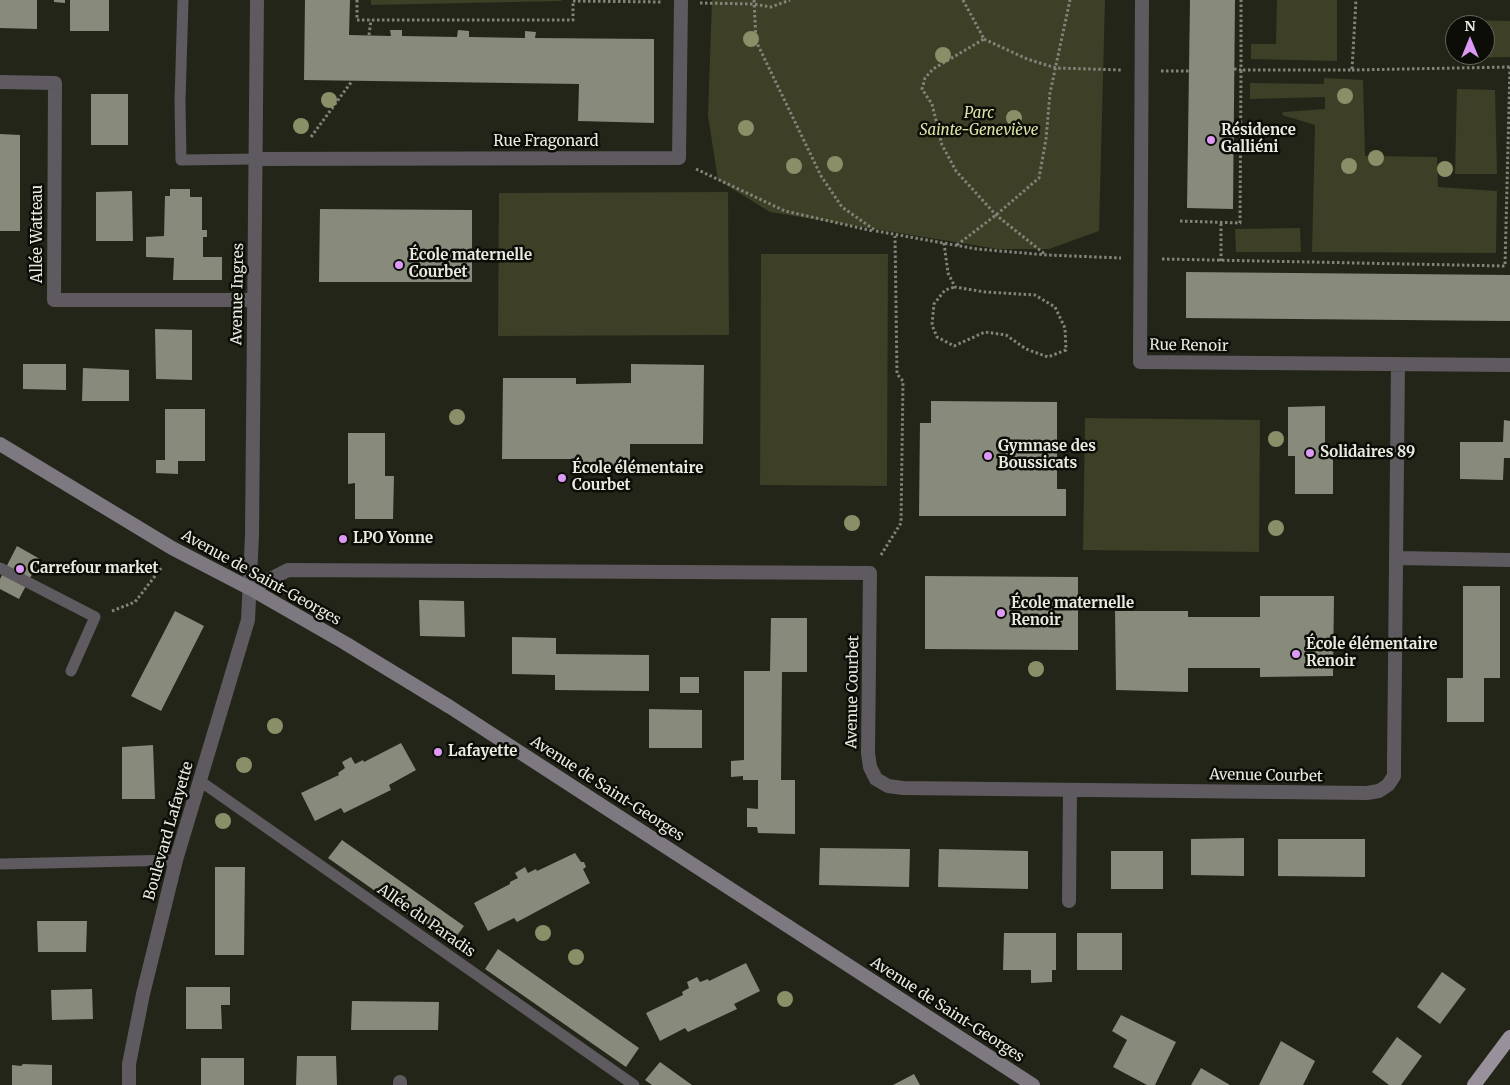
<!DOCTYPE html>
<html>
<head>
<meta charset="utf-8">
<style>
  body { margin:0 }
  #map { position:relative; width:1510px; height:1085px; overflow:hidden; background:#232519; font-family:Merriweather,serif }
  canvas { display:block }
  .north { position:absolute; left:1445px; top:15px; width:50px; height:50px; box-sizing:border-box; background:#0d0d08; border:1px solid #65655f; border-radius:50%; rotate:0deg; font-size:14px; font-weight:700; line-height:20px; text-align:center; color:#e9eae2 }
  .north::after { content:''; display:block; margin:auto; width:18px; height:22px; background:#dc99f5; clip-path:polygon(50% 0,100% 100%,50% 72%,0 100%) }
</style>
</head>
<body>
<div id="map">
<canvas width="1510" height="1085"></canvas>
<div class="north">N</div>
</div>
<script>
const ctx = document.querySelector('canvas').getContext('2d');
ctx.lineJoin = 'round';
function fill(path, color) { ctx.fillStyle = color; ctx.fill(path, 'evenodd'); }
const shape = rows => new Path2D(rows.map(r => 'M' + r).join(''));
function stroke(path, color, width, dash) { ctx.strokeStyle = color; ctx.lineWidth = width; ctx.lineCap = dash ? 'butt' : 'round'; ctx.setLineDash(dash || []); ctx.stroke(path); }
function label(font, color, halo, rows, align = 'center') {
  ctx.font = font + ' Merriweather,serif'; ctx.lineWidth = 5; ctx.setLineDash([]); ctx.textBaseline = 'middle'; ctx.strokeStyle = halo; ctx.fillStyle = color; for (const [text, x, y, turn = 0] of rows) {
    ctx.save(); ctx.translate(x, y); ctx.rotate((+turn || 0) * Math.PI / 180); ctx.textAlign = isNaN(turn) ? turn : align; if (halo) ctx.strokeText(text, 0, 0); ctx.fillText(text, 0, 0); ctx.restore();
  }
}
const green = shape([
  [371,0,561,0,561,1,371,5],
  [712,0,1105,0,1099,231,1049,249,998,249,770,212,718,180,708,116],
  [1277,0,1337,0,1337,61,1251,59,1251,44,1276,44],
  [1462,20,1510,21,1510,57,1463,58,1463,55,1485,55,1485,25,1462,25],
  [1324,78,1363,80,1365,156,1437,157,1438,187,1497,191,1496,253,1312,252,1315,125,1282,115,1283,112,1325,109,1325,97,1250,99,1250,83,1324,84],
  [1457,89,1495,90,1497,174,1455,174],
  [728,192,729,335,498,336,499,193],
  [1300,228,1301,252,1236,252,1235,229],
  [761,254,888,254,887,486,760,485],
  [1085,418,1260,420,1259,552,1083,550]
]);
const building = shape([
  [0,0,37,0,37,29,0,28],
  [54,0,65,0,65,3,54,2],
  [70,0,109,0,109,31,70,31],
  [305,0,350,0,349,35,391,36,390,30,402,30,402,36,457,37,458,30,469,31,469,37,525,38,525,31,536,32,535,38,654,39,654,123,578,121,579,84,304,80],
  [1190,0,1235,0,1233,209,1187,208],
  [91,94,128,94,128,145,91,145],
  [0,134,20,135,20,231,0,231],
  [170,189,190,189,190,197,202,197,202,230,207,230,207,237,203,237,203,257,222,257,222,280,173,280,174,258,146,257,146,237,164,236,165,196,170,196],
  [132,191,133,241,96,241,96,192],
  [320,209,472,210,472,282,319,282],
  [1186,272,1510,275,1510,321,1186,318],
  [155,329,192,330,192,380,156,379],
  [23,364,66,364,66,390,23,389],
  [631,364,704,365,703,444,630,444,630,467,575,467,575,459,502,459,503,378,576,378,576,384,631,383],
  [83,368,129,370,129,401,82,401],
  [931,401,1057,402,1057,489,1066,489,1066,516,919,516,920,423,931,423],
  [1325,406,1325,449,1333,449,1333,494,1295,494,1295,456,1288,456,1288,407],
  [165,409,205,409,205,461,178,461,178,474,156,473,156,460,165,460],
  [1504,420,1510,421,1510,458,1504,458,1503,480,1460,479,1460,442,1503,442],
  [348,433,385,433,385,476,394,476,393,519,355,519,355,483,348,484],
  [17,546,40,559,19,599,0,589,0,579],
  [925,576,1078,577,1078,650,925,649],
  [1463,586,1500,586,1500,678,1484,678,1484,722,1447,722,1447,678,1463,678],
  [1260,596,1334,596,1333,676,1260,677,1260,668,1188,668,1188,692,1116,690,1115,611,1188,611,1188,617,1260,617],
  [419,600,464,601,465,637,420,636],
  [175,611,204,626,161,711,131,696],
  [771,618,807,618,807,672,782,672,781,780,795,780,795,834,758,833,757,827,747,827,747,808,758,809,758,780,743,780,743,776,731,777,731,761,744,760,744,671,770,671],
  [512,637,556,638,556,654,649,655,649,691,555,690,555,675,512,674],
  [680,677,699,677,699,693,680,693],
  [649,709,702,710,702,748,649,748],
  [401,743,416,770,389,785,391,790,344,813,341,808,315,821,301,793,339,775,338,773,345,768,342,762,351,757,355,764,363,760,364,762],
  [153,745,155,799,122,799,122,747],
  [1244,838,1244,876,1191,875,1191,839],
  [1278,839,1365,839,1365,877,1278,876],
  [342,840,464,926,451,944,328,858],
  [820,848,910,849,909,887,819,885],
  [939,849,1028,851,1028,889,938,887],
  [1111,851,1163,851,1163,889,1111,889],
  [575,853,581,862,584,862,586,867,583,869,590,883,517,922,514,918,488,931,474,903,510,884,510,882,518,878,515,873,525,867,528,873,536,869,537,871],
  [215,867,245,867,244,955,215,955],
  [37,921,87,921,86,952,38,952],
  [1004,933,1056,933,1056,970,1052,970,1052,982,1031,983,1031,970,1003,970],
  [1077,933,1122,933,1122,970,1077,970],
  [498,949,639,1048,626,1067,485,969],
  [746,963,760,991,734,1004,737,1009,688,1032,685,1028,660,1041,646,1013,683,995,682,992,689,988,687,982,697,977,700,982,708,979,709,981],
  [1442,972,1466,989,1440,1024,1417,1007],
  [186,987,230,987,230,1005,221,1005,222,1029,186,1029],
  [92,989,93,1019,52,1020,51,990],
  [352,1001,439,1002,438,1030,351,1030],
  [1121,1015,1176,1042,1155,1085,1147,1085,1113,1067,1127,1040,1112,1031],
  [1397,1037,1422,1056,1401,1085,1389,1085,1372,1072],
  [1281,1041,1315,1061,1303,1085,1259,1085],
  [297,1056,336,1056,337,1085,296,1085],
  [201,1058,244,1058,244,1085,201,1085],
  [660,1062,692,1085,652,1085,645,1080],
  [23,1064,52,1065,52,1085,12,1085,12,1065,21,1066],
  [1201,1068,1230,1085,1191,1085],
  [914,1074,920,1085,893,1085]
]);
const path = shape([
  [357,0,357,20,573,20,573,1],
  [754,0,756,41,821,176,842,207,876,231,977,249,1047,255,1121,258],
  [963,0,984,39,933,69,925,78,922,89,932,104,942,145,956,171,996,215,1046,255],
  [573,1,662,2],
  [700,3,753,4,771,7,790,0],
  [369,35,371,20],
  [984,39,1027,59,1056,68,1122,70],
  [1234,69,1241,70,1241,0],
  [1352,70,1510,67],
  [1161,71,1190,71],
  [311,137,352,81],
  [696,169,785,211,873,231],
  [1180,221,1240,223,1241,70,1352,70,1356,0],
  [944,243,948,273,955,287,985,292,1035,295,1055,307,1065,328,1066,350,1048,357,1026,349,1006,335,985,332,954,346,937,337,932,325,934,304,945,290,955,287],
  [957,245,996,215,1039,178,1046,139,1050,93,1070,0],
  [1162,259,1505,266,1510,67],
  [1221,261,1221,222],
  [881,555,901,523,903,381,897,374,895,236],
  [112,611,135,602,162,567]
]);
const service = shape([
  [183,0,180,101,181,160,255,159],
  [0,568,95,617,71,671],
  [200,781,634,1085],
  [0,864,176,860]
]);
const minor = shape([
  [1142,0,1140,362,1510,365],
  [1,82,55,83,54,300,254,300],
  [255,159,679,158,681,0],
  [1397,558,1510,560],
  [251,589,288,570,870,573,868,753,870,767,876,779,888,786,903,788,1367,793,1379,791,1388,785,1394,776,1394,763,1398,364],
  [1069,901,1070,790],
  [400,1082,400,1085],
  [129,1085,129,1064,143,994,176,860,248,620,252,535,257,0]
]);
const secondary = shape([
  [0,444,172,548,251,589,345,643,450,707,1033,1085]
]);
const primary = shape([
  [1474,1085,1510,1037]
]);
const trees = [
  [751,39],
  [943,55],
  [1345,96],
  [329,100],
  [1014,118],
  [301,126],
  [746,128],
  [1376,158],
  [835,164],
  [794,166],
  [1349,166],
  [1445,169],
  [457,417],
  [1276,439],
  [852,523],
  [1276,528],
  [1036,669],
  [275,726],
  [244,765],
  [223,821],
  [543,933],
  [576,957],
  [785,999]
];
const markers = [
  [1211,140,5,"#dc99f5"],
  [399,265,5,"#dc99f5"],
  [1310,453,5,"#dc99f5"],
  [988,456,5,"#dc99f5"],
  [562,478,5,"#dc99f5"],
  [343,539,5,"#dc99f5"],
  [20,569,5,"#dc99f5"],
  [1001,613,5,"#dc99f5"],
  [1296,654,5,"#dc99f5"],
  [438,752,5,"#dc99f5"]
];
const parkNames = [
  ["Parc",979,114],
  ["Sainte-Geneviève",979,131]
];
const poiNames = [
  ["Résidence",1221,131],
  ["Galliéni",1221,148],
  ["École maternelle",409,256],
  ["Courbet",409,273],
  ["Gymnase des",998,447],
  ["Boussicats",998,464],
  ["Solidaires 89",1320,453],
  ["École élémentaire",572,469],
  ["Courbet",572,486],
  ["LPO Yonne",353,539],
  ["Carrefour market",30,569],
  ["École maternelle",1011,604],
  ["Renoir",1011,621],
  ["École élémentaire",1306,645],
  ["Renoir",1306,662],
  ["Lafayette",448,752]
];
const streetNames = [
  ["Rue Fragonard",546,142],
  ["Allée Watteau",38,234,-90],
  ["Avenue Ingres",238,294,-89],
  ["Rue Renoir",1189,346,1],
  ["Avenue de Saint-Georges",261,578,29],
  ["Avenue Courbet",853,692,-89],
  ["Avenue Courbet",1266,776,1],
  ["Avenue de Saint-Georges",607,789,33],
  ["Boulevard Lafayette",169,831,-74],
  ["Allée du Paradis",426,921,35],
  ["Avenue de Saint-Georges",947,1010,33]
];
fill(green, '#3d3f26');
fill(building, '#888a7b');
stroke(path, '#82847a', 3, [2.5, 2.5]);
stroke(service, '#5e5a5f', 11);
stroke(minor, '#5e5a5f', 14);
stroke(secondary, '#7e7881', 14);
stroke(primary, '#98909b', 14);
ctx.fillStyle = '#8a8f68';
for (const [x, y] of trees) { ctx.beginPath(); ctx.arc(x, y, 8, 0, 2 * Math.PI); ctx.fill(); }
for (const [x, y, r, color] of markers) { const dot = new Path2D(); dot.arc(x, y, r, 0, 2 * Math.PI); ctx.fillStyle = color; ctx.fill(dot); stroke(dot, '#0d0d08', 2); }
label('italic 15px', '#dfe5a9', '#0d0d08', parkNames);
label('bold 15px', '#e9eae2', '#0d0d08', poiNames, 'left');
label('15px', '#e9eae2', '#0d0d08', streetNames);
</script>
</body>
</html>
